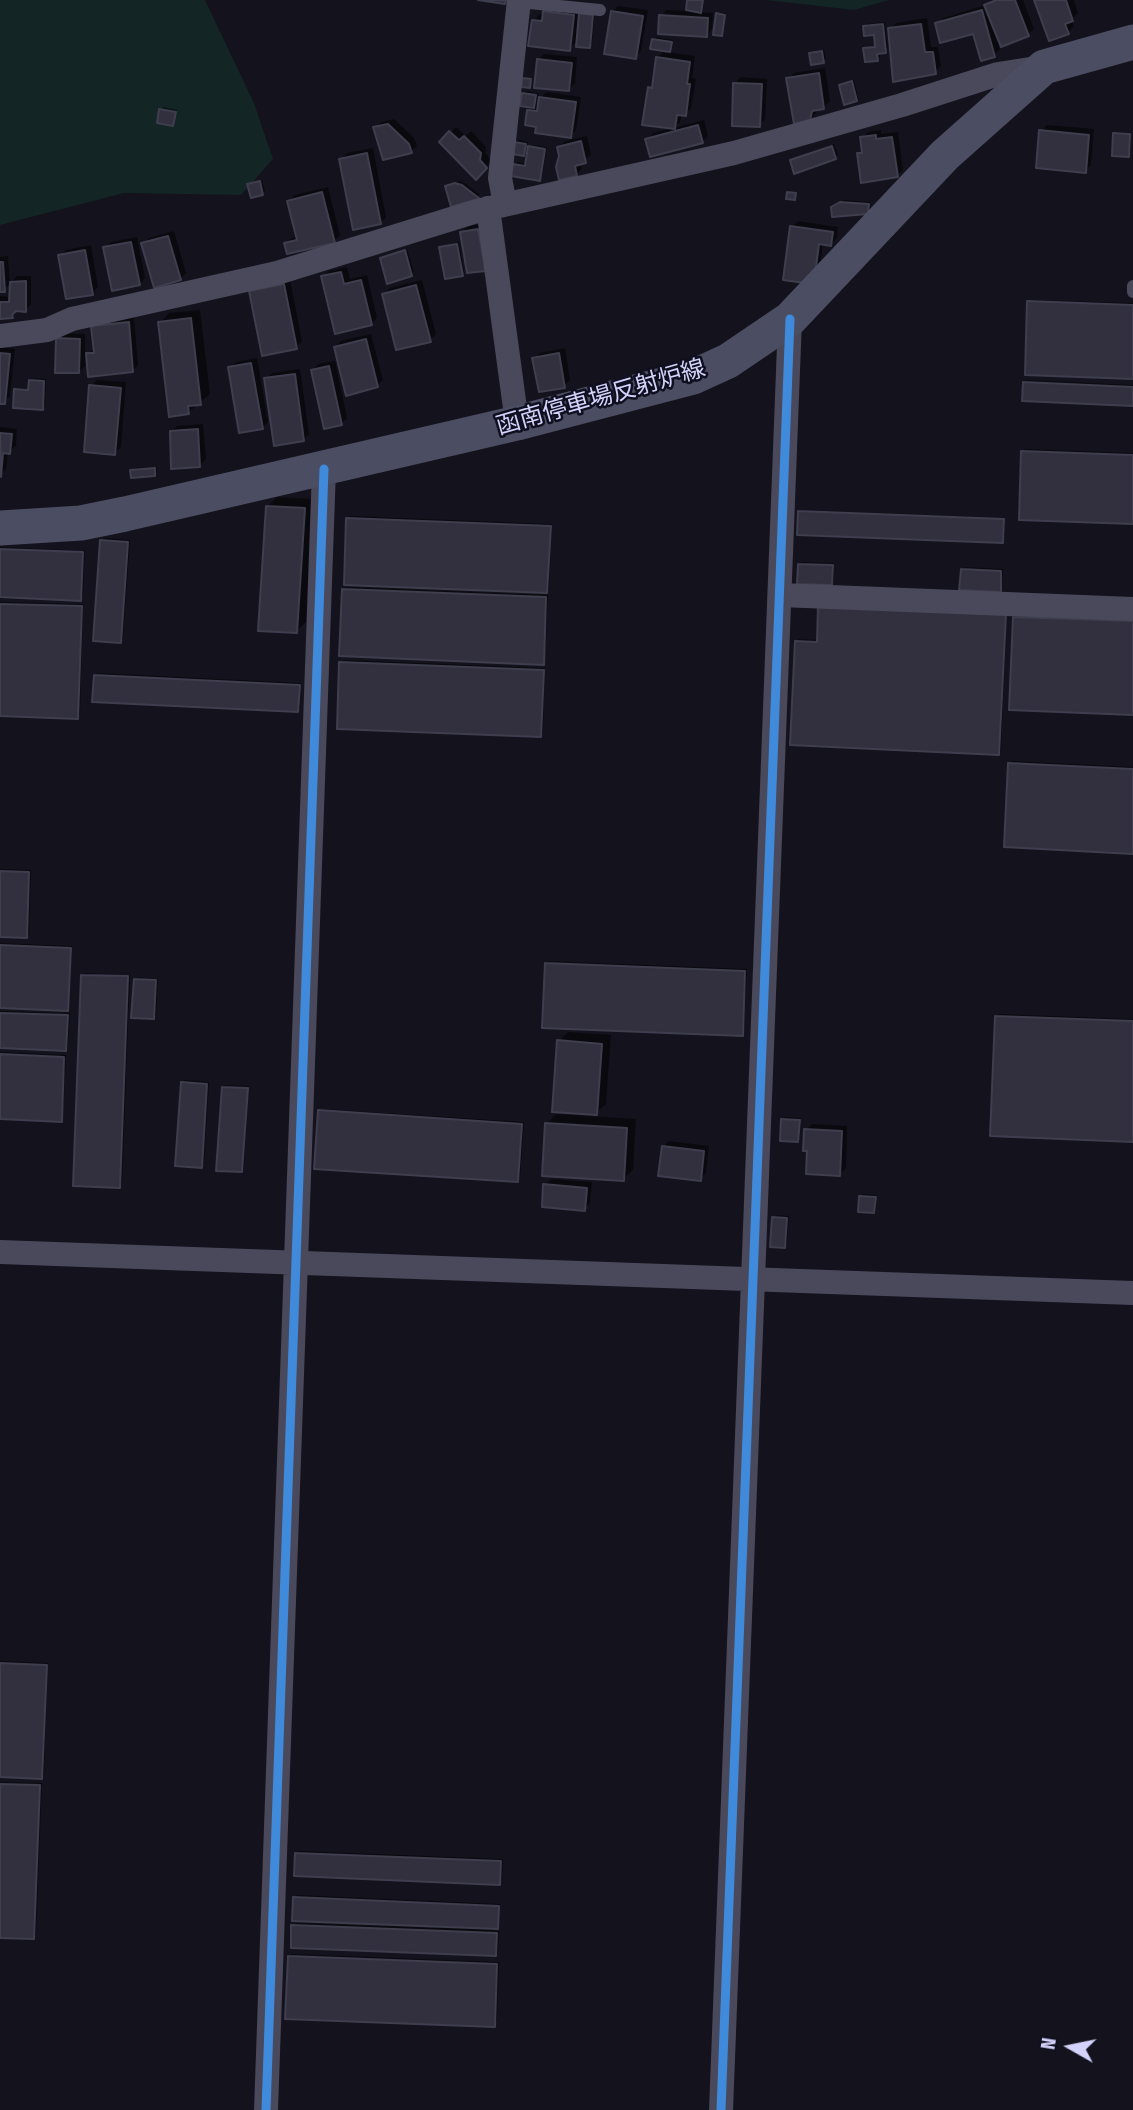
<!DOCTYPE html>
<html>
<head>
<meta charset="utf-8">
<style>
  body { margin:0 }
  #map { position:relative; width:1133px; height:2110px; overflow:hidden; background:#14121c; font-family:"Fira Sans Condensed",sans-serif }
  canvas { display:block }
  .north { position:absolute; left:1035px; top:2012px; width:70px; height:70px; -webkit-text-stroke:5px #100f1f; paint-order:stroke; rotate:279deg; font-size:19px; font-weight:700; line-height:28px; text-align:center; color:#d2d2fa }
  .north::after { content:''; display:block; margin:auto; width:24px; height:32px; background:#d2d2fa; clip-path:polygon(50% 0,100% 100%,50% 72%,0 100%) }
</style>
</head>
<body>
<div id="map">
<canvas width="1133" height="2110"></canvas>
<div class="north">N</div>
</div>
<script>
const ctx = document.querySelector('canvas').getContext('2d');
ctx.lineJoin = 'round';
function fill(path, color) { ctx.fillStyle = color; ctx.fill(path, 'evenodd'); }
const shape = rows => new Path2D(rows.map(r => 'M' + r).join(''));
function stroke(path, color, width, dash) { ctx.strokeStyle = color; ctx.lineWidth = width; ctx.lineCap = dash ? 'butt' : 'round'; ctx.setLineDash(dash || []); ctx.stroke(path); }
function label(font, color, halo, rows, align = 'center') {
  ctx.font = font + ' "Fira Sans Condensed","Noto Sans JP",sans-serif'; ctx.lineWidth = 5; ctx.setLineDash([]); ctx.textBaseline = 'middle'; ctx.strokeStyle = halo; ctx.fillStyle = color; for (const [text, x, y, turn = 0] of rows) {
    ctx.save(); ctx.translate(x, y); ctx.rotate((+turn || 0) * Math.PI / 180); ctx.textAlign = isNaN(turn) ? turn : align; if (halo) ctx.strokeText(text, 0, 0); ctx.fillText(text, 0, 0); ctx.restore();
  }
}
const green = shape([
  [0,0,205,0,254,103,273,159,241,195,124,193,0,225],
  [766,0,889,0,854,10]
]);
const shadow = shape([
  [689,0,704,0,703,8,699,12,713,13,712,29,707,35,661,16,666,10,688,11],
  [991,0,1023,0,1034,29,1028,34,999,46,1000,49,994,55,974,31,937,24,943,18,986,5],
  [1036,0,1074,0,1078,13,1071,20,1074,26,1068,32],
  [551,6,579,10,578,16,583,12,595,13,592,44,589,46,578,40,569,49,534,20,540,14,544,15],
  [618,6,648,10,641,51,635,57,612,12],
  [720,12,726,13,724,32,721,34,718,14],
  [927,18,931,47,938,47,941,66,935,72,890,29,896,23],
  [885,22,888,48,879,52,880,57,877,59,865,49,877,45,875,33,865,27,867,24],
  [656,37,673,40,672,47,667,52,695,56,692,78,696,79,691,108,685,114,682,114,680,122,674,128,649,88,654,83,658,57,666,49,654,40],
  [824,50,826,59,823,61,811,54],
  [544,54,577,57,575,83,569,89,538,60],
  [825,68,830,101,824,107,817,109,816,113,809,120,788,79,794,73],
  [741,77,767,79,765,119,759,125,735,83],
  [854,80,858,97,856,100,841,85],
  [526,91,538,93,536,105,540,106,541,97,547,92,581,97,576,130,570,136,538,125,529,111,533,106,523,94],
  [163,107,177,110,172,125,161,110],
  [394,119,414,138,417,146,411,151,375,128,381,122],
  [704,120,708,136,702,142,647,139,653,133],
  [1047,125,1094,129,1091,165,1085,171,1041,131],
  [456,127,466,136,471,131,486,147,485,153,492,161,476,177,442,142],
  [881,130,881,134,898,132,903,170,897,176,858,154,864,149,862,138,868,132],
  [1117,132,1131,132,1131,152,1128,155,1115,134],
  [587,136,591,155,581,162,582,168,576,174,560,157,559,147,565,141],
  [518,140,528,142,527,150,532,145,547,147,542,177,539,179,515,165,517,162,527,164,530,148,524,154,516,143],
  [834,144,838,155,835,157,796,171,792,161,794,158],
  [373,148,386,217,380,223,341,159,347,153],
  [262,180,265,191,262,194,249,185],
  [459,181,465,183,480,195,452,205,447,187],
  [328,187,340,235,334,241,286,244,292,238,298,237,289,201,295,195],
  [844,200,870,202,870,210,868,212,836,205],
  [798,221,838,227,837,238,831,244,823,243,820,267,814,273,792,227],
  [484,224,485,269,462,232,468,226],
  [174,231,186,273,180,279,143,244,149,238],
  [137,237,145,278,140,284,105,248,111,242],
  [459,242,464,271,462,274,441,247],
  [91,245,98,287,92,293,60,255,66,250],
  [407,249,414,272,411,274,382,258],
  [8,256,10,284,17,276,31,276,31,304,25,310,18,310,12,316,0,318,0,296,11,297,11,283,4,290,0,291,0,257],
  [347,267,350,279,367,275,377,318,371,324,323,277,329,271],
  [290,279,302,341,296,347,257,286],
  [422,280,436,334,430,340,384,294,390,288],
  [1031,300,1133,303,1133,378,1029,302],
  [200,310,210,394,189,412,160,323,169,313],
  [134,317,138,365,132,371,87,354,95,348,93,326],
  [64,333,85,334,85,366,79,372,58,339],
  [371,334,383,380,377,386,335,347,341,341],
  [0,342,2,347,15,349,10,396,4,402,0,402],
  [565,348,570,380,564,386,534,359,540,353],
  [257,358,268,422,262,428,230,368,236,362],
  [335,361,347,418,341,424,313,370,318,364],
  [300,369,309,434,303,440,266,379,272,373],
  [33,378,46,379,45,406,42,408,16,390,18,388,30,388],
  [97,380,126,382,121,447,115,453,91,386],
  [1027,380,1133,385,1133,404,1025,382],
  [203,424,206,459,200,465,171,432,177,426],
  [0,427,17,429,16,446,8,452,6,469,0,475],
  [1025,449,1133,453,1133,523,1023,451],
  [157,467,157,472,155,475,132,470,134,468],
  [277,497,313,499,306,622,296,631,268,506],
  [802,510,1005,518,1005,539,1002,541,799,512],
  [351,516,552,524,549,589,547,591,348,518],
  [104,538,130,540,123,639,121,641,101,541],
  [0,547,85,551,83,596,81,599,0,596],
  [802,562,834,563,834,580,831,583,799,565],
  [965,567,1003,569,1002,587,1000,590,962,570],
  [346,587,548,595,545,660,543,663,344,590],
  [0,602,83,604,80,714,78,717,0,714],
  [1007,612,1001,751,999,753,797,641,799,639,818,640],
  [344,660,545,668,543,733,540,736,341,662],
  [98,673,301,683,300,708,298,710,95,676],
  [1012,761,1133,767,1133,852,1009,764],
  [0,869,31,870,29,934,26,936,0,935],
  [0,943,72,946,69,1007,67,1009,0,1006],
  [549,961,747,969,744,1032,742,1034,547,964],
  [85,973,130,975,122,1184,119,1186,83,975],
  [138,977,158,979,156,1015,153,1017,135,980],
  [0,1011,70,1013,68,1046,65,1049,0,1047],
  [999,1014,1133,1019,1133,1140,997,1017],
  [568,1032,611,1035,606,1104,596,1113,559,1041],
  [0,1052,66,1055,63,1117,61,1120,0,1117],
  [185,1080,209,1082,204,1164,201,1166,182,1083],
  [226,1085,249,1086,244,1168,242,1170,223,1087],
  [322,1109,524,1122,520,1178,517,1180,320,1111],
  [556,1114,636,1119,633,1170,623,1179,547,1124],
  [785,1117,801,1118,800,1137,798,1140,783,1120],
  [812,1124,847,1126,846,1168,840,1174,809,1149,806,1130],
  [669,1141,709,1146,706,1173,700,1179,663,1147],
  [551,1179,592,1182,590,1203,584,1209,545,1185],
  [863,1194,877,1195,876,1209,873,1211,861,1197],
  [777,1215,789,1216,787,1244,784,1246,774,1218],
  [0,1661,48,1663,44,1774,42,1777,0,1775],
  [0,1782,42,1783,36,1935,34,1937,0,1936],
  [300,1851,503,1859,502,1880,499,1883,297,1853],
  [297,1895,500,1904,499,1925,494,1931,499,1931,498,1952,496,1955,293,1925,296,1923,438,1928,438,1925,294,1898],
  [292,1954,499,1962,497,2022,494,2025,289,1957]
]);
const building = shape([
  [478,0,506,0,505,4,478,0],
  [687,0,703,0,701,13,686,10,687,0],
  [996,0,1015,0,1029,36,1001,47,984,5,996,0],
  [1034,0,1066,0,1073,21,1065,24,1069,34,1049,41,1034,0],
  [982,10,995,57,981,61,973,34,940,43,935,23,982,10],
  [543,11,574,15,570,51,528,46,532,20,542,21,543,11],
  [611,11,643,16,636,59,604,54,611,11],
  [579,13,593,15,590,48,576,47,579,13],
  [716,13,725,15,722,36,713,35,716,13],
  [659,15,708,18,707,37,658,34,659,15],
  [883,24,886,53,877,54,878,61,865,62,863,48,875,47,874,35,864,36,863,26,883,24],
  [921,24,925,52,933,52,936,74,893,82,888,28,921,24],
  [652,39,672,42,670,52,650,49,652,39],
  [822,51,824,63,811,65,809,53,822,51],
  [656,57,690,62,687,84,690,84,686,116,677,115,675,129,642,125,648,87,652,88,656,57],
  [537,59,572,63,569,91,534,88,537,59],
  [819,73,824,109,812,111,810,121,794,124,786,78,819,73],
  [522,78,531,79,530,88,521,87,522,78],
  [852,81,857,101,844,105,839,85,852,81],
  [733,83,762,84,760,127,732,126,733,83],
  [522,93,536,95,534,108,520,106,522,93],
  [539,97,576,102,571,138,535,133,536,127,525,125,527,110,537,111,539,97],
  [159,109,176,112,173,126,157,123,159,109],
  [388,124,409,144,412,153,383,160,373,127,388,124],
  [698,125,703,143,650,157,645,139,698,125],
  [1039,130,1089,135,1086,173,1036,168,1039,130],
  [449,131,459,140,464,136,481,153,480,160,487,168,476,180,439,142,449,131],
  [1113,133,1130,134,1129,157,1112,156,1113,133],
  [876,135,876,139,892,137,898,177,861,183,857,153,862,153,860,137,876,135],
  [581,141,586,163,575,166,577,176,559,180,556,167,559,156,557,147,581,141],
  [514,142,526,144,524,156,512,154,514,142],
  [528,146,545,149,540,181,511,176,513,164,525,166,528,146],
  [832,146,836,159,794,174,790,160,832,146],
  [367,153,381,224,353,230,339,159,367,153],
  [260,181,263,195,251,198,247,184,260,181],
  [455,183,462,185,480,199,451,207,445,186,455,183],
  [322,192,335,243,287,254,284,243,297,240,287,201,322,192],
  [787,192,796,193,795,200,786,199,787,192],
  [840,202,869,204,868,214,832,217,831,207,840,202],
  [790,226,833,232,831,246,819,244,815,275,805,283,783,280,790,226],
  [478,229,486,271,467,273,460,232,478,229],
  [168,236,181,280,154,288,141,243,168,236],
  [131,242,140,285,112,291,103,247,131,242],
  [457,244,463,276,445,279,439,247,457,244],
  [85,250,93,295,66,299,58,255,85,250],
  [405,250,412,276,387,284,380,258,405,250],
  [0,262,3,262,5,292,0,292,0,262],
  [341,272,344,284,361,280,372,325,335,334,321,276,341,272],
  [26,281,26,312,16,311,12,315,13,318,0,319,0,302,9,302,10,282,26,281],
  [284,284,297,349,262,356,249,291,284,284],
  [416,285,431,342,396,350,382,294,416,285],
  [1027,301,1133,305,1133,379,1025,375,1027,301],
  [191,318,201,405,188,406,189,414,169,417,158,322,191,318],
  [129,322,133,372,88,377,86,353,94,353,91,326,129,322],
  [56,338,80,339,79,373,55,373,56,338],
  [366,339,378,387,346,396,334,347,366,339],
  [0,353,10,354,5,404,0,404,0,353],
  [559,353,565,388,539,392,532,358,559,353],
  [251,363,263,429,239,433,228,367,251,363],
  [329,366,342,425,324,429,311,370,329,366],
  [295,374,304,441,274,446,264,378,295,374],
  [29,380,44,381,43,410,13,408,14,389,28,390,29,380],
  [1023,382,1133,387,1133,406,1022,401,1023,382],
  [89,385,121,388,115,455,84,452,89,385],
  [198,429,200,467,171,469,170,431,198,429],
  [0,433,12,434,10,454,3,453,1,477,0,433],
  [1021,451,1133,455,1133,524,1019,520,1021,451],
  [155,468,155,476,131,478,130,470,155,468],
  [266,506,305,508,297,633,258,631,266,506],
  [798,511,1004,519,1003,543,797,535,798,511],
  [346,518,551,526,547,593,344,585,346,518],
  [100,540,128,542,121,643,93,641,100,540],
  [0,549,83,552,81,601,0,597,0,549],
  [798,564,833,565,832,585,797,584,798,564],
  [961,569,1001,571,1001,592,959,590,961,569],
  [342,589,546,597,544,665,339,656,342,589],
  [0,604,82,606,78,719,0,716,0,604],
  [818,605,1006,614,999,755,790,745,795,641,817,642,818,605],
  [1013,617,1133,621,1133,715,1009,710,1013,617],
  [339,662,544,670,541,737,337,729,339,662],
  [94,675,300,685,298,712,92,702,94,675],
  [1008,763,1133,769,1133,854,1004,847,1008,763],
  [0,871,29,872,27,938,0,937,0,871],
  [0,945,71,948,68,1011,0,1008,0,945],
  [545,963,745,971,743,1036,542,1028,545,963],
  [81,975,128,976,120,1188,73,1186,81,975],
  [134,979,156,980,154,1019,131,1018,134,979],
  [0,1013,68,1015,66,1051,0,1048,0,1013],
  [995,1016,1133,1021,1133,1142,990,1136,995,1016],
  [557,1040,602,1044,597,1115,552,1112,557,1040],
  [0,1054,64,1057,62,1122,0,1119,0,1054],
  [181,1082,207,1084,202,1168,175,1166,181,1082],
  [222,1087,248,1088,242,1172,216,1171,222,1087],
  [318,1110,522,1124,518,1182,314,1169,318,1110],
  [781,1119,800,1120,798,1142,780,1141,781,1119],
  [545,1123,627,1128,624,1181,542,1176,545,1123],
  [804,1129,842,1131,840,1176,806,1174,807,1151,803,1151,804,1129],
  [662,1146,704,1151,701,1181,658,1176,662,1146],
  [543,1184,587,1188,585,1211,542,1207,543,1184],
  [859,1196,876,1197,874,1213,858,1212,859,1196],
  [772,1217,787,1218,785,1248,770,1247,772,1217],
  [0,1663,47,1665,42,1779,0,1777,0,1663],
  [0,1784,40,1785,34,1939,0,1938,0,1784],
  [295,1853,501,1861,500,1885,294,1876,295,1853],
  [293,1897,499,1906,498,1929,292,1921,293,1897],
  [291,1925,497,1933,496,1956,291,1948,291,1925],
  [288,1956,497,1964,495,2027,285,2019,288,1956]
]);
const lane = shape([
  [519,2,600,10],
  [1133,292,1133,286]
]);
const street = shape([
  [505,204,500,178,519,0],
  [488,208,517,423],
  [0,336,47,330,72,319,277,273,477,211,734,153,902,105,998,74,1043,67],
  [780,595,1133,609],
  [0,1252,1133,1293],
  [266,2110,324,469],
  [721,2110,790,319]
]);
const secondary = shape([
  [0,528,81,523,125,514,517,423,693,377,728,361,790,319,945,155,1044,67,1133,42]
]);
const cycleway = shape([
  [266,2110,324,469],
  [721,2110,790,319]
]);
const streetNames = [
  ["函南停車場反射炉線",601,398,-16]
];
fill(green, '#132524');
fill(shadow, '#0007');
fill(building, '#32303e');
stroke(building, '#3e3e4e', 2);
stroke(lane, '#49495b', 12);
stroke(street, '#49495b', 24);
stroke(secondary, '#4b4d62', 35);
stroke(cycleway, '#408adc', 9);
label('24px', '#d2d2fa', '#100f1f', streetNames);
</script>
</body>
</html>
